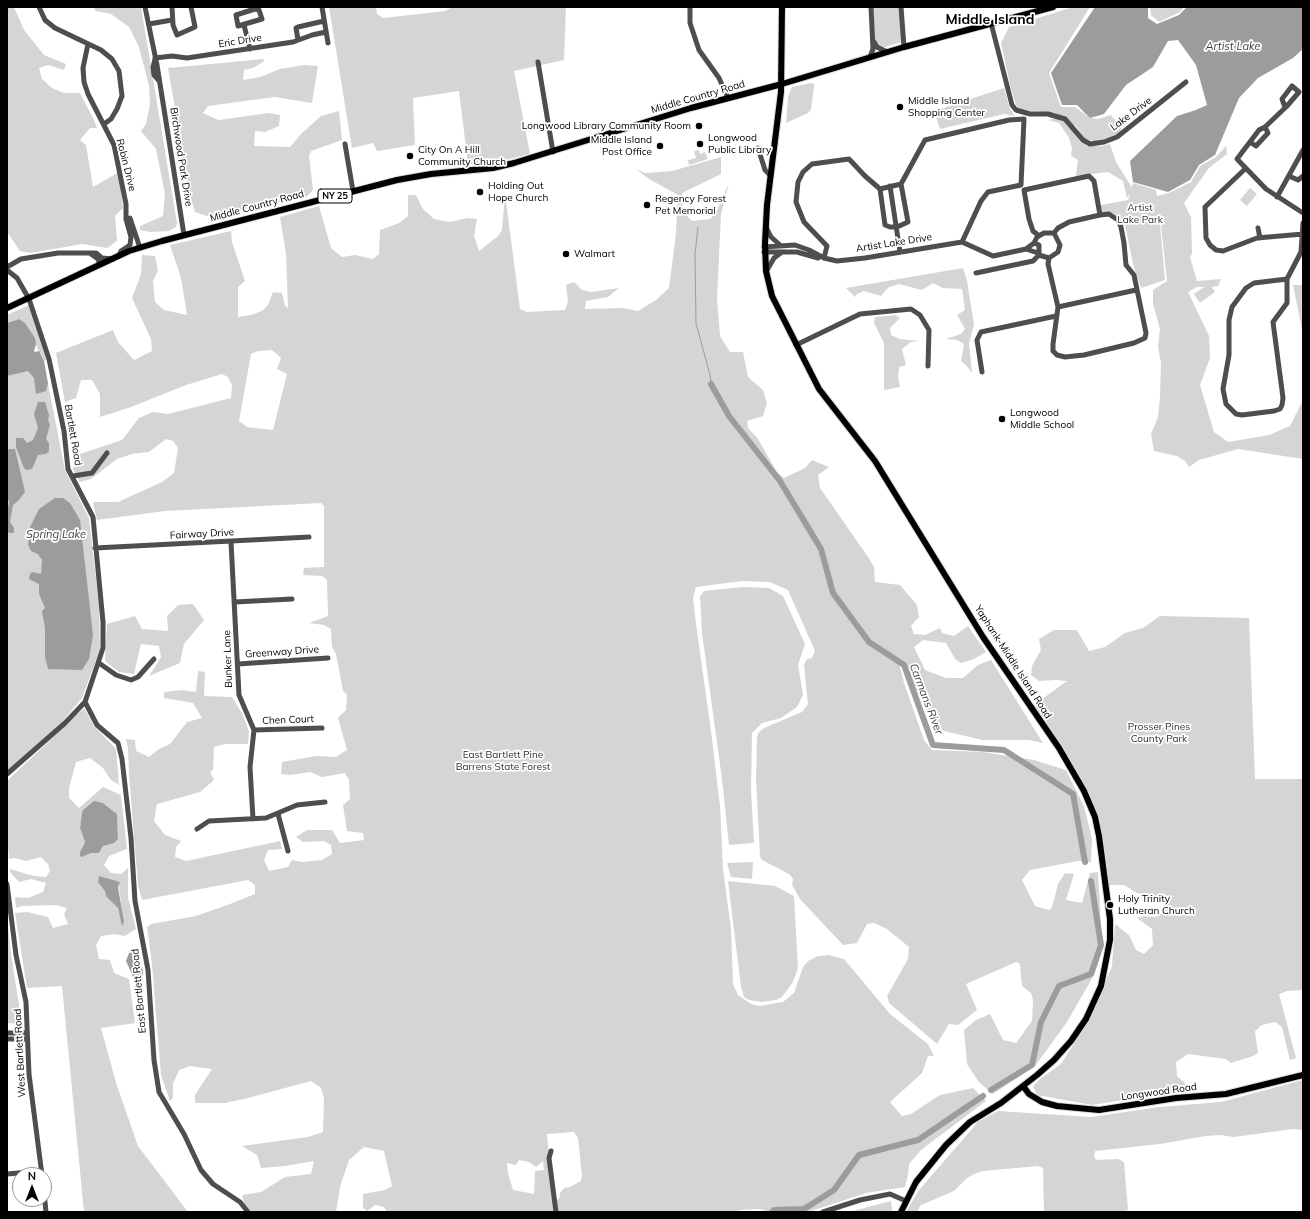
<!DOCTYPE html>
<html>
<head>
<meta charset="utf-8">
<style>
  body { margin:0 }
  #map { position:relative; width:1310px; height:1219px; overflow:hidden; background:#fff; font-family:Mulish,sans-serif }
  canvas { display:block }
  .frame { position:absolute; inset:0; border:8px solid #000; pointer-events:none }
  .north { position:absolute; left:12px; top:1167px; width:40px; height:40px; box-sizing:border-box; background:#fff; border:1px solid #999; border-radius:50%; rotate:0deg; font-size:11px; font-weight:700; line-height:16px; text-align:center; color:#000 }
  .north::after { content:''; display:block; margin:auto; width:14px; height:18px; background:#000; clip-path:polygon(50% 0,100% 100%,50% 72%,0 100%) }
</style>
</head>
<body>
<div id="map">
<canvas width="1310" height="1219"></canvas>
<div class="frame"></div>
<div class="north">N</div>
</div>
<script>
const ctx = document.querySelector('canvas').getContext('2d');
ctx.lineJoin = 'round';
function fill(path, color) { ctx.fillStyle = color; ctx.fill(path, 'evenodd'); }
const shape = rows => new Path2D(rows.map(r => 'M' + r).join(''));
function stroke(path, color, width, dash) { ctx.strokeStyle = color; ctx.lineWidth = width; ctx.lineCap = dash ? 'butt' : 'round'; ctx.setLineDash(dash || []); ctx.stroke(path); }
function label(font, color, halo, rows, align = 'center') {
  ctx.font = font + ' Mulish,sans-serif'; ctx.lineWidth = 3.5; ctx.setLineDash([]); ctx.textBaseline = 'middle'; ctx.strokeStyle = halo; ctx.fillStyle = color; for (const [text, x, y, turn = 0] of rows) {
    ctx.save(); ctx.translate(x, y); ctx.rotate((+turn || 0) * Math.PI / 180); ctx.textAlign = isNaN(turn) ? turn : align; if (halo) ctx.strokeText(text, 0, 0); ctx.fillText(text, 0, 0); ctx.restore();
  }
}
const green = shape([
  [7,7,14,7,24,30,44,55,66,64,64,70,48,65,39,68,42,79,52,88,64,93,80,93,94,120,97,128,90,128,80,140,86,145,93,187,119,172,123,208,115,216,117,241,107,248,82,244,31,253,20,251,7,232],
  [93,7,141,7,177,223,176,227,169,231,150,232,140,230,140,226,163,216,165,194,156,149,141,131,146,124,150,104,149,86,139,47,129,27,111,14,96,11],
  [329,7,376,7,377,14,383,18,445,11,452,7,566,7,564,60,514,71,530,154,497,162,468,164,459,91,413,98,415,145,377,151,373,143,352,148],
  [869,7,903,7,905,41,872,51],
  [1073,7,1090,7,1049,73,1061,107,1075,107,1090,118,1098,119,1111,115,1122,129,1114,137,1095,141,1086,140,1076,126,1055,113,1020,110,1016,105,1010,85,1001,43,1009,27],
  [1150,7,1184,7,1180,12,1159,22,1151,15],
  [264,59,263,62,253,68,244,70,243,80,260,77,280,69,304,65,318,66,312,103,275,97,208,106,203,113,218,120,269,113,280,115,279,126,265,132,255,131,254,146,290,147,301,134,321,116,339,111,342,140,311,151,309,156,313,190,306,197,207,216,195,212,182,170,183,154,168,68],
  [811,83,814,84,814,88,811,109,808,113,786,123,788,97,792,87],
  [1004,88,1010,109,1015,116,1004,114,940,129,934,111],
  [1057,118,1065,122,1080,141,1088,146,1102,146,1110,144,1116,162,1131,186,1130,191,1133,183,1156,190,1157,196,1169,193,1191,182,1200,166,1216,157,1226,146,1227,154,1209,168,1184,203,1191,217,1192,254,1190,257,1197,281,1221,279,1218,286,1212,287,1215,292,1200,303,1194,294,1204,287,1197,287,1188,292,1209,336,1210,358,1200,385,1214,432,1228,442,1269,435,1290,426,1303,400,1303,459,1238,449,1199,460,1189,467,1185,461,1177,456,1154,451,1151,434,1158,417,1160,397,1161,363,1158,347,1160,329,1153,304,1153,290,1167,281,1160,216,1159,213,1165,280,1141,288,1133,264,1124,220,1113,213,1101,213,1101,205,1128,200,1130,194,1127,198,1123,181,1108,172,1076,176,1078,160,1071,156,1072,148,1069,138,1059,123,1048,120],
  [699,150,700,154,705,152,708,159,689,165,688,160,696,158,694,151],
  [721,157,721,174,682,193,683,212,692,221,710,219,716,213,729,183,721,214,717,299,720,336,730,352,743,352,748,377,763,390,767,403,763,416,747,421,748,428,758,439,777,472,784,478,805,468,812,460,829,467,818,475,820,488,868,557,874,567,875,582,900,585,917,605,919,617,911,626,914,634,925,635,940,628,942,633,954,636,968,626,986,652,974,659,961,663,955,659,946,643,923,640,914,647,925,670,946,678,963,678,978,665,991,660,1043,743,1029,740,982,740,940,730,898,659,904,683,924,740,932,750,983,752,1034,760,1066,770,1084,806,1092,839,1091,862,1078,861,1030,870,1022,880,1035,906,1049,910,1052,907,1058,884,1065,873,1074,874,1066,900,1082,903,1090,873,1098,872,1101,924,1100,956,1094,975,1067,1022,1035,1066,993,1094,979,1082,967,1064,964,1030,976,1020,990,1014,1003,1040,1016,1043,1032,1021,1033,1000,1031,993,1022,986,1020,964,1016,962,966,984,977,1010,958,1025,949,1024,937,1044,889,1003,887,996,908,959,909,947,887,929,874,923,867,924,857,943,843,945,800,899,792,885,793,879,789,874,762,860,760,856,756,779,757,738,759,732,764,728,802,712,808,704,804,665,807,659,812,658,815,651,788,590,770,582,742,581,696,587,693,598,696,624,711,731,720,806,723,869,731,929,733,984,738,995,751,1004,759,1006,783,1002,794,993,803,967,808,961,818,956,829,955,844,959,890,1014,928,1044,934,1056,928,1056,922,1073,890,1102,902,1116,911,1114,940,1095,973,1088,986,1101,921,1150,909,1164,908,1175,905,1187,866,1193,808,1212,769,1212,760,1209,740,1210,734,1212,387,1212,384,1207,375,1205,367,1211,363,1208,363,1194,385,1190,392,1186,384,1151,364,1147,349,1160,340,1187,336,1212,251,1212,244,1203,242,1195,261,1192,285,1177,311,1174,314,1161,285,1166,261,1168,257,1155,242,1146,308,1137,323,1132,324,1098,321,1088,311,1081,248,1098,225,1103,195,1103,195,1095,212,1069,190,1066,179,1070,173,1084,173,1098,170,1101,161,1075,152,964,147,927,151,924,196,916,230,904,255,894,255,885,248,880,142,900,138,885,129,774,128,748,126,739,135,740,136,751,149,757,159,749,170,744,187,722,202,718,193,703,164,698,164,692,182,690,196,692,198,671,205,672,204,696,232,697,243,715,249,732,248,744,225,744,214,747,213,770,210,772,214,780,200,792,157,804,154,821,165,835,181,841,176,847,175,857,186,861,280,841,282,849,268,850,264,860,269,871,288,867,292,860,302,862,322,860,332,854,331,845,324,841,303,842,296,837,307,830,332,830,340,843,364,840,363,833,347,831,343,805,350,799,349,780,345,773,322,777,310,772,290,775,281,774,282,762,316,756,336,757,347,750,338,718,346,710,347,695,343,691,336,654,332,647,331,629,324,625,309,623,328,616,327,580,322,576,303,575,304,568,324,567,324,506,321,503,165,511,97,520,93,502,118,502,162,482,174,473,178,448,173,441,166,439,149,452,132,454,117,459,91,479,80,482,73,469,74,456,122,440,139,418,153,412,168,414,231,398,232,385,228,377,222,374,186,385,131,407,100,417,100,394,92,380,81,380,76,398,65,402,56,353,113,330,118,342,134,360,152,351,151,339,132,298,141,274,142,255,155,256,158,270,153,281,155,302,164,310,187,315,181,278,170,245,231,231,232,242,245,281,238,287,238,317,251,315,262,311,268,305,273,292,282,293,285,306,288,308,286,254,280,217,319,206,331,248,342,257,355,255,373,259,379,254,380,230,399,223,408,216,408,195,416,195,423,209,434,219,449,222,468,218,477,219,474,236,479,251,498,236,502,230,505,194,520,309,527,312,565,310,568,302,566,285,574,282,582,290,591,292,619,288,608,297,586,301,585,309,622,308,638,311,656,300,669,288,676,233,678,195,649,179,636,169,645,173,672,171],
  [272,350,281,358,277,369,287,374,273,430,247,427,239,421,251,354,258,351],
  [574,1132,578,1138,582,1176,581,1181,570,1187,564,1188,560,1193,559,1199,553,1200,547,1134],
  [519,1160,529,1162,536,1167,543,1161,544,1170,535,1171,534,1194,513,1190,508,1173,507,1163,516,1165],
  [1250,188,1257,194,1247,206,1240,200],
  [963,268,967,281,974,325,969,343,972,373,966,365,961,361,964,344,957,340,946,339,961,334,965,329,957,315,965,310,962,289,943,288,933,283,922,290,899,284,889,287,881,296,864,291,857,294,855,297,846,288],
  [1293,285,1303,285,1303,334],
  [31,304,49,359,44,361,27,328,19,319,7,323,7,315],
  [896,315,900,318,890,328,891,335,900,339,920,341,911,342,902,349,906,365,899,367,898,377,900,387,884,390,884,343,874,323,875,317],
  [44,364,65,470,89,518,99,605,100,649,82,698,62,722,7,772,7,376],
  [743,587,769,588,783,596,805,644,798,665,803,695,797,707,781,718,762,723,752,733,751,791,754,843,729,845,722,779,702,633,700,596,704,591],
  [193,604,204,620,184,644,180,663,149,676,161,657,159,646,141,644,134,674,119,672,105,661,107,624,135,616,142,629,168,631,167,616,178,605],
  [1160,616,1249,618,1255,779,1303,779,1303,990,1287,991,1279,994,1296,1058,1290,1060,1282,1027,1275,1022,1262,1025,1255,1031,1258,1053,1253,1056,1231,1063,1226,1059,1188,1054,1176,1062,1177,1076,1187,1085,1186,1093,1169,1093,1092,1105,1037,1095,1033,1086,1040,1079,1061,1064,1089,1020,1112,966,1115,924,1129,935,1136,950,1144,954,1153,945,1152,929,1137,918,1143,916,1155,917,1165,912,1163,899,1137,893,1124,885,1107,885,1095,817,1084,791,1031,707,1067,681,1056,680,1039,681,1031,675,1032,666,1041,650,1039,639,1054,630,1077,630,1089,651,1105,647,1125,633,1143,628],
  [84,708,94,726,116,749,119,785,111,780,103,768,90,758,76,762,69,788,69,798,79,808,103,787,121,795,127,849,109,856,104,865,111,873,121,874,128,868,128,898,136,929,125,936,114,934,101,936,96,945,99,959,110,960,114,973,129,979,135,1023,101,1028,117,1086,138,1146,188,1212,84,1212,62,986,27,988,15,913,27,912,48,917,53,928,68,924,64,914,67,908,56,905,22,906,16,908,15,897,28,898,43,892,46,883,31,879,19,882,10,872,10,869,34,876,46,877,50,871,48,864,41,857,26,861,15,858,9,859,7,836,7,781],
  [103,803,117,814,118,839,103,846,99,853,80,852,85,842,80,828,82,814],
  [103,877,113,882,118,881,122,910,121,920,118,908,106,894],
  [753,862,752,879,731,877,727,863],
  [728,881,775,886,794,896,798,968,793,982,782,997,776,1000,761,1002,749,1000,744,997,741,987],
  [7,914,11,954,22,1024,7,1023],
  [1303,1080,1303,1130,1293,1129,1234,1137,1220,1135,1206,1136,1160,1144,1095,1151,1094,1157,1097,1160,1118,1159,1124,1162,1128,1210,1119,1212,1044,1212,1043,1168,1038,1166,983,1171,974,1174,967,1178,954,1191,921,1205,917,1212,906,1212,919,1190,978,1122,998,1111,1091,1117,1160,1107,1221,1102],
  [891,1201,892,1212,849,1212]
]);
const water = shape([
  [1095,7,1148,7,1148,18,1157,24,1179,15,1187,7,1303,7,1303,49,1293,58,1258,78,1239,98,1215,155,1199,165,1190,180,1168,192,1133,182,1130,161,1177,116,1196,110,1207,105,1196,65,1178,40,1168,41,1153,67,1126,85,1104,114,1090,118,1077,105,1062,105,1051,73],
  [19,319,25,323,35,338,36,344,34,351,35,352,39,351,44,361,48,383,46,391,36,394,34,378,28,371,7,376,7,323],
  [38,402,45,402,49,415,48,420,50,425,46,439,49,443,49,451,46,454,38,455,32,469,26,470,24,468,16,447,16,438,23,438,27,443,33,440,38,428,34,414],
  [9,449,15,449,25,492,19,500,13,505,10,522,14,528,14,533,10,533,7,532,7,510,9,503,7,493,7,451],
  [55,498,63,498,70,503,80,520,93,635,89,659,82,670,48,669,45,657,45,628,42,611,45,608,39,594,39,584,29,579,30,574,32,572,41,574,42,560,38,554,31,551,28,545,30,527,39,509],
  [94,801,103,803,117,814,118,839,114,843,103,846,99,853,91,853,82,857,80,856,80,852,85,842,80,828,82,813,83,810],
  [99,876,120,882,118,887,124,922,122,926,118,908,106,896,105,891,98,882],
  [132,952,137,954,138,960,141,962,140,965,143,970,142,981,138,982,135,981,126,961,129,953]
]);
const stream = shape([
  [698,227,695,254,696,323,710,375,711,384]
]);
const river = shape([
  [711,384,729,416,780,481,821,549,833,593,869,642,904,665,933,745,1004,750,1073,794,1085,862],
  [991,1090,1032,1065,1041,1022,1059,986,1091,974,1101,945,1091,881],
  [772,1212,774,1210,804,1209,834,1190,859,1155,918,1140,983,1096]
]);
const minor = shape([
  [39,7,45,20,55,28,101,50,112,59,119,71,122,96,117,109,111,119,104,124],
  [145,7,157,65,184,235],
  [172,7,173,25,177,35,195,27,191,7],
  [322,7,328,43],
  [690,7,690,23,699,50,719,78,728,98],
  [901,7,904,47],
  [255,9,259,10,262,19,238,26,236,15,255,9],
  [991,23,1012,105,1016,110,1030,114,1048,114,1065,119,1083,140,1090,144,1104,142,1117,137,1186,82],
  [149,24,172,20],
  [244,25,250,49],
  [298,40,296,28,298,27,324,21],
  [874,42,877,47,887,52],
  [88,44,83,68,84,82,88,94,114,145,126,204,126,219,131,237,130,245,121,251,119,256],
  [870,57,873,49,871,7],
  [155,58,172,56,187,58,293,42,312,35,326,32],
  [155,59,153,67,154,75,159,81],
  [538,62,553,152],
  [1285,107,1282,99,1292,86,1299,92,1287,106,1265,127,1259,130,1237,159,1266,189,1303,213],
  [1250,142,1256,146,1268,133,1265,127],
  [345,144,353,191],
  [758,148,765,170,771,176],
  [1245,169,1205,207,1206,238,1210,245,1216,250,1223,251,1257,238,1303,234],
  [1289,176,1298,180,1303,176],
  [890,186,900,252],
  [880,189,901,184],
  [1277,197,1303,150],
  [130,218,140,248],
  [766,227,771,237,780,245],
  [1258,228,1260,238],
  [1044,233,1054,233,1060,245,1058,252,1049,258,1039,255,1039,245,1034,243,1037,237,1044,233],
  [1038,235,1033,231,1029,219,1024,190,1089,176,1094,181,1100,215],
  [1034,243,1026,249,1038,253],
  [764,247,795,245,809,250,824,258,837,261,865,258,962,242,993,256,1026,249],
  [764,252,797,252,818,258],
  [91,254,98,259,100,265],
  [824,258,827,246,804,222,796,202,798,182,803,172,812,164,849,159,865,176,880,189,885,225,890,227,897,227,908,222,901,184,925,140,1009,120,1024,119,1021,185,988,192,981,201,962,242],
  [1049,258,1048,264,1058,307,1053,344,1053,351,1057,355,1065,357,1084,355,1134,343,1145,338,1146,333,1134,275,1126,265,1124,243,1121,227,1118,220,1109,214,1100,215,1069,222,1058,228,1054,233],
  [7,267,21,259,58,253,96,253,102,258,113,259],
  [7,270,17,278,29,299,49,359,64,431,68,469,93,517,103,622,103,648,85,702,65,723,7,774],
  [766,272,774,258,782,252],
  [976,273,1033,261,1039,255],
  [1287,279,1254,283,1246,288,1232,307,1229,320,1229,355,1223,389,1226,404,1236,414,1242,415,1274,411,1280,409,1282,405,1283,398,1273,322,1287,303,1287,279,1301,252,1303,223],
  [1058,307,1136,290],
  [796,345,860,314,911,309,920,315,929,330,928,366],
  [982,372,977,340,981,332,1056,316],
  [73,476,92,473,107,453],
  [231,542,239,695,254,730,250,767,253,819],
  [95,548,309,537],
  [235,602,292,599],
  [99,663,116,675,131,680,138,677,154,659],
  [238,664,328,658],
  [85,702,97,725,118,743,122,759,131,838,135,901,148,970,154,1060,159,1092,184,1134,201,1170,213,1184,240,1202,248,1212],
  [254,730,322,728],
  [278,814,288,851],
  [197,829,209,821,266,818,297,805,325,802],
  [7,884,16,955,26,1002,29,1074,42,1175],
  [7,1033,27,1033],
  [7,1039,27,1039],
  [551,1151,549,1158,556,1212],
  [7,1174,41,1171],
  [44,1192,46,1212],
  [823,1212,860,1200,890,1194,906,1201]
]);
const major = shape([
  [782,7,781,92,767,205,765,243,766,271,772,296,819,389,875,461,983,637,1059,748,1084,791,1095,817,1099,836,1110,919,1110,940,1101,986,1086,1019,1071,1041,1054,1060,1037,1075,1001,1103,970,1122,946,1145,916,1182,901,1212],
  [7,308,129,251,162,241,397,180,431,174,493,168,514,163,691,108,782,84,904,47,1053,7],
  [1023,1086,1029,1094,1042,1102,1057,1106,1099,1110,1176,1098,1226,1094,1303,1075]
]);
const markers = [
  [900,107,4,"#000"],
  [699,126,4,"#000"],
  [700,144,4,"#000"],
  [660,146,4,"#000"],
  [410,156,4,"#000"],
  [480,192,4,"#000"],
  [647,205,4,"#000"],
  [566,254,4,"#000"],
  [1002,419,4,"#000"],
  [1110,905,4,"#000"]
];
const shields = [
  [335,196,34]
];
const shieldNames = [
  ["NY 25",335,196]
];
const streetNames = [
  ["Eric Drive",240,41,-9],
  ["Middle Country Road",698,97,-16],
  ["Lake Drive",1131,114,-37],
  ["Birchwood Park Drive",181,157,81],
  ["Robin Drive",126,165,76],
  ["Middle Country Road",257,206,-15],
  ["Artist Lake Drive",894,243,-9],
  ["Bartlett Road",73,435,80],
  ["Fairway Drive",202,534,-3],
  ["Greenway Drive",282,652,-4],
  ["Bunker Lane",228,659,-92],
  ["Yaphank-Middle Island Road",1013,662,57],
  ["Chen Court",288,720,-2],
  ["East Bartlett Road",139,991,-95],
  ["West Bartlett Road",20,1053,-93],
  ["Longwood Road",1159,1092,-8]
];
const poiNames = [
  ["Middle Island",908,101],
  ["Shopping Center",908,113],
  ["Longwood Library Community Room",691,126,"right"],
  ["Longwood",708,138],
  ["Public Library",708,150],
  ["Middle Island",652,140,"right"],
  ["Post Office",652,152,"right"],
  ["City On A Hill",418,150],
  ["Community Church",418,162],
  ["Holding Out",488,186],
  ["Hope Church",488,198],
  ["Regency Forest",655,199],
  ["Pet Memorial",655,211],
  ["Walmart",574,254],
  ["Longwood",1010,413],
  ["Middle School",1010,425],
  ["Holy Trinity",1118,899],
  ["Lutheran Church",1118,911]
];
const parkNames = [
  ["Artist",1140,208],
  ["Lake Park",1140,220],
  ["Prosser Pines",1159,727],
  ["County Park",1159,739],
  ["East Bartlett Pine",503,755],
  ["Barrens State Forest",503,767]
];
const waterNames = [
  ["Artist Lake",1233,47],
  ["Spring Lake",56,535],
  ["Carmans River",926,699,69]
];
const districtNames = [
  ["Middle Island",990,20]
];
fill(green, '#d5d5d5');
fill(water, '#9c9c9c');
stroke(stream, '#9c9c9c', 1);
stroke(river, '#9c9c9c', 6);
stroke(major, '#dbdbdb', 8);
stroke(minor, '#4e4e4e', 5);
stroke(major, '#000', 6);
for (const [x, y, r, color] of markers) { const dot = new Path2D(); dot.arc(x, y, r, 0, 2 * Math.PI); ctx.fillStyle = color; ctx.fill(dot); stroke(dot, '#fff', 1.5); }
for (const [x, y, w] of shields) { const box = new Path2D(); box.roundRect(x - w / 2, y - 7, w, 14, 3); ctx.fillStyle = '#fff'; ctx.fill(box); stroke(box, '#000', 1); }
label('bold 9px', '#000', null, shieldNames);
label('10px', '#000', '#fff', streetNames);
label('10px', '#000', '#fff', poiNames, 'left');
label('10px', '#2c2c2c', '#fff', parkNames);
label('italic 11px', '#3d3d3d', '#fff', waterNames);
label('bold 14px', '#000', '#fff', districtNames);
</script>
</body>
</html>
